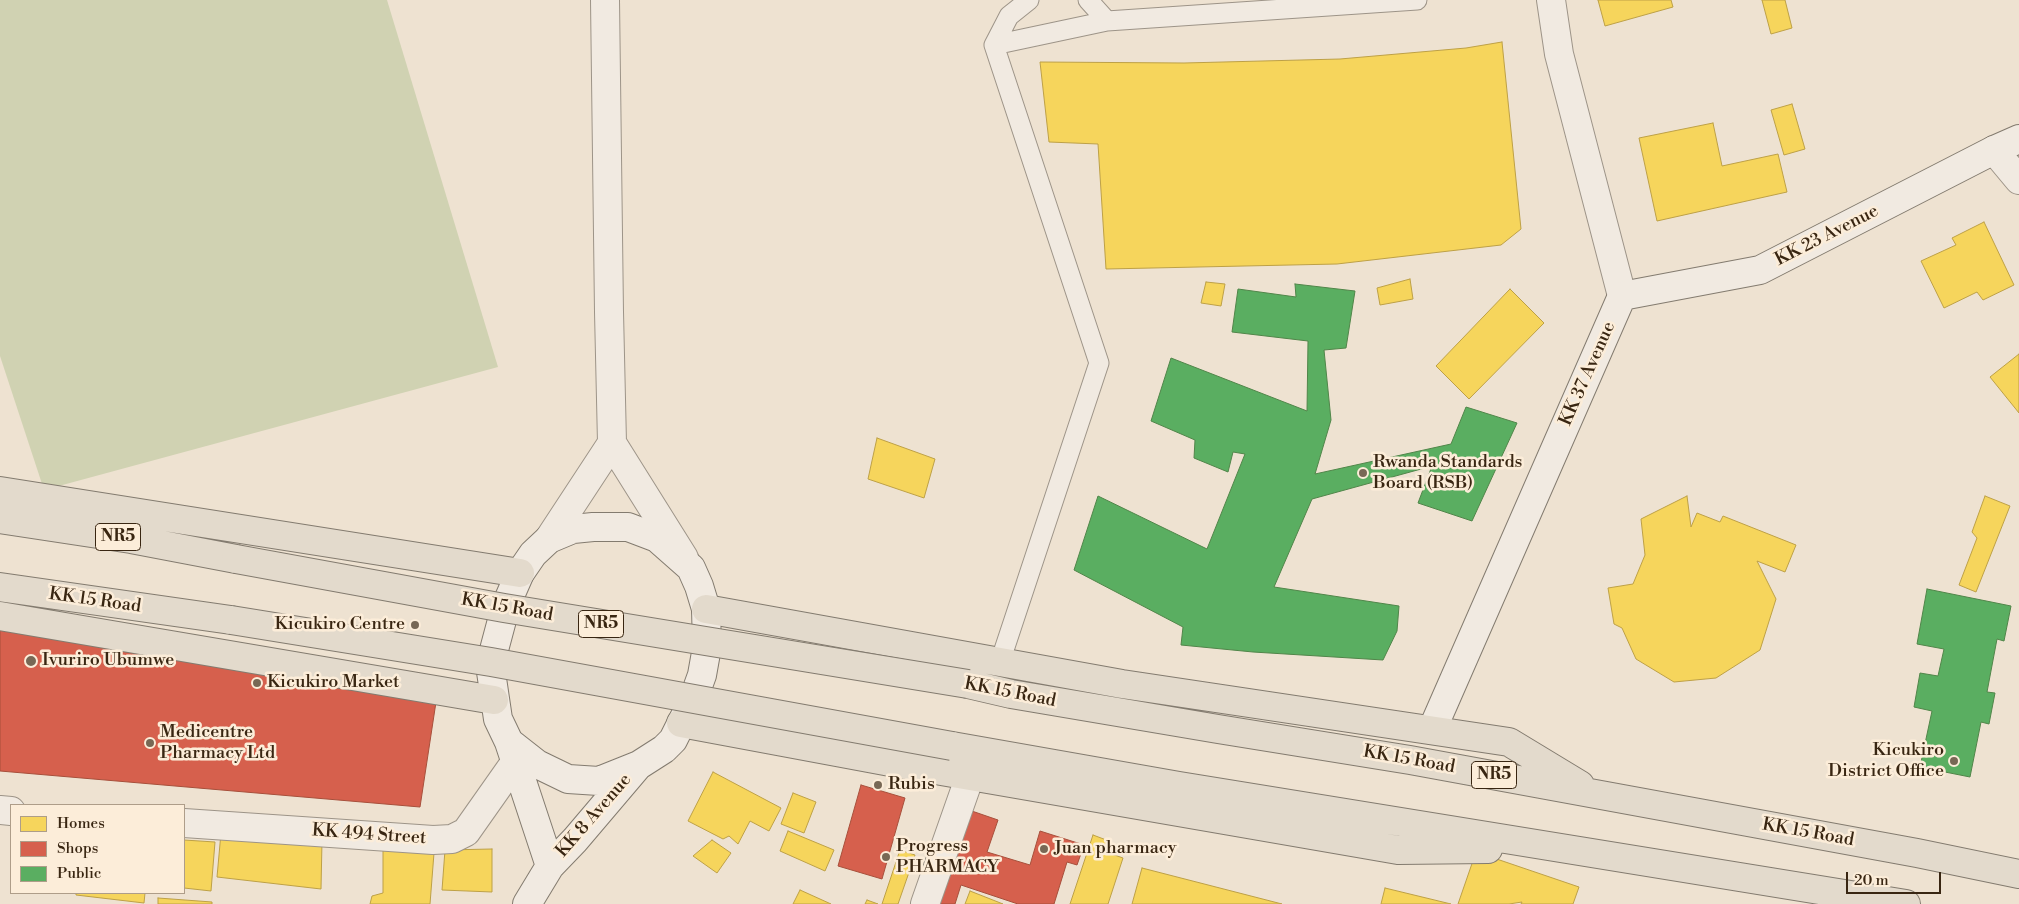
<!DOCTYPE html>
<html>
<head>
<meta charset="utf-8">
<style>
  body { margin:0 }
  #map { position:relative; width:2019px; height:904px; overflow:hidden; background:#eee2d1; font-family:"Libre Bodoni",serif }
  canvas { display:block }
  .legend { position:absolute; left:10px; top:804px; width:175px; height:90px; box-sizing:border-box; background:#fcedd9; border:1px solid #ae9d89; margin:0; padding:6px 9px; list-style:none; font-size:15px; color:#392612 }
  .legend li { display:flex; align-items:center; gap:10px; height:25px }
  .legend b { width:25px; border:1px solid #ae9d89 }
  .scale { position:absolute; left:1846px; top:872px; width:95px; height:22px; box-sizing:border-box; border:2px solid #392612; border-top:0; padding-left:6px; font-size:15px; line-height:18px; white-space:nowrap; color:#392612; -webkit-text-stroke:4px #fcedd9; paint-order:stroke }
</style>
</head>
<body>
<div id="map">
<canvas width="2019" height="904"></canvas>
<ul class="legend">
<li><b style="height:14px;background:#f6d55c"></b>Homes</li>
<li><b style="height:14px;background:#d6604d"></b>Shops</li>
<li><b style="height:14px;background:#5aae61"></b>Public</li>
</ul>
<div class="scale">20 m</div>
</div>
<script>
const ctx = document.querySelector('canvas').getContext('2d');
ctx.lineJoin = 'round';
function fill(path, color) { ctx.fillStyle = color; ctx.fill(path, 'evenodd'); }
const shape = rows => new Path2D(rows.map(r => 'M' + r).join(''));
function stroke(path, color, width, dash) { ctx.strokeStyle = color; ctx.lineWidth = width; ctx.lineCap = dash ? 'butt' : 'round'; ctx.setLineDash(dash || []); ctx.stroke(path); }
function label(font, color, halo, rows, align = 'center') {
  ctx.font = font + ' "Libre Bodoni",serif'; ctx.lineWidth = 5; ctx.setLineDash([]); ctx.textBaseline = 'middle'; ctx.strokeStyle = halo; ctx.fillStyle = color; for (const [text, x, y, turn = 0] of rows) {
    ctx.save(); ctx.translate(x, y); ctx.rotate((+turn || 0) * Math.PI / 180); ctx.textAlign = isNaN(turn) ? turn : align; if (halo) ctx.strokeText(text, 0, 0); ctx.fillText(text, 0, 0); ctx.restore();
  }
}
const green = shape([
  [0,0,387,0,498,367,44,490,0,356]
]);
const homes = shape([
  [1598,0,1671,0,1673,7,1605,26,1598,0],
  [1762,0,1785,0,1792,28,1771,34,1762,0],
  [1502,42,1521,229,1501,245,1337,264,1106,269,1098,144,1049,142,1040,62,1184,63,1340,59,1466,48,1502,42],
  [1792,104,1805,149,1784,155,1771,110,1792,104],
  [1713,123,1722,166,1778,154,1787,192,1657,221,1639,138,1713,123],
  [1984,222,2014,285,1983,300,1977,292,1944,308,1921,261,1956,245,1952,238,1984,222],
  [1410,279,1413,299,1380,305,1377,288,1410,279],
  [1206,282,1225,284,1221,306,1201,303,1206,282],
  [1510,289,1544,323,1469,399,1436,366,1510,289],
  [2019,354,2019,413,1990,377,2019,354],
  [877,438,935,459,924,498,868,479,877,438],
  [1687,496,1691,527,1697,513,1720,522,1723,516,1796,545,1785,572,1757,561,1776,599,1760,650,1716,678,1674,682,1636,659,1622,628,1614,624,1608,588,1633,584,1645,555,1641,519,1687,496],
  [1985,496,2010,506,1976,592,1959,585,1977,538,1972,532,1985,496],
  [713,772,781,808,769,831,750,821,738,844,729,836,723,839,688,821,713,772],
  [793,793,816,802,804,833,781,824,793,793],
  [788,831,834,850,825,871,780,851,788,831],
  [221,833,322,841,321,889,217,877,221,833],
  [1093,835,1109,841,1106,852,1123,858,1108,904,1070,904,1093,835],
  [184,840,215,842,211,891,184,888,184,840],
  [712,840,731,853,717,873,693,856,712,840],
  [383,846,434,853,430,904,370,904,372,896,383,893,383,846],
  [492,849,492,892,442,890,445,850,492,849],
  [900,850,915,855,898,904,882,904,900,850],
  [1476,852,1579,887,1573,904,1521,904,1522,902,1509,904,1458,904,1476,852],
  [1142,868,1282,904,1132,904,1142,868],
  [1385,888,1451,904,1381,904,1385,888],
  [800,890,831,904,793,904,800,890],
  [970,891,1003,904,965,904,970,891],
  [76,893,145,893,144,903,76,895,76,893],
  [158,898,212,902,212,904,158,904,158,898],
  [867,900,878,904,865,904,867,900]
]);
const shops = shape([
  [0,622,436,702,420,807,0,771,0,622],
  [861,785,905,798,882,879,838,866,861,785],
  [963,808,998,820,987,852,1030,865,1040,831,1084,845,1077,865,1067,862,1054,904,1018,904,961,885,955,904,933,904,963,808]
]);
const public = shape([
  [1295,284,1355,291,1346,348,1324,350,1331,420,1315,474,1451,444,1466,407,1517,423,1472,521,1418,503,1432,466,1312,499,1274,587,1399,606,1397,631,1383,660,1253,652,1181,645,1183,627,1074,570,1098,496,1207,549,1245,454,1233,452,1228,472,1194,458,1195,440,1151,421,1171,358,1307,411,1308,341,1232,332,1238,289,1296,297,1295,284],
  [1927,589,2011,606,2004,641,1997,639,1987,692,1995,693,1989,724,1981,722,1970,777,1920,767,1932,711,1914,707,1920,673,1938,676,1944,649,1917,644,1927,589]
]);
const service = shape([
  [1088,0,1107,21],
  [994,45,1009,16,1029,0],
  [1000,662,1099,363,994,45,1107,21,1417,0]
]);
const minor = shape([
  [605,0,609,312,612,443,684,558],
  [1551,0,1559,54,1622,296],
  [1994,150,2019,180],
  [549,539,612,443],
  [0,810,11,811],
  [184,823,433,840,452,839,466,832,516,761],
  [925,904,970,776]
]);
const secondary = shape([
  [593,527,628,527,657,538,691,568,699,586,706,609,707,647,702,675,693,700,673,740,664,749,639,765,599,781,568,779,537,764,509,742,498,719,490,665,506,605,520,573,533,554,549,539,573,529,593,527],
  [1432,730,1622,296,1760,270,1994,150,2019,139],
  [509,742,550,866],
  [527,904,550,866,575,840,637,767]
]);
const trunk = shape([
  [0,491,520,573],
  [0,519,131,539,236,559],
  [0,587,231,620],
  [706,609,1122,684,1509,742,1580,785],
  [0,616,494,700],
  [968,684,1011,694,1218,729,1410,760,1917,853,2019,874],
  [681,723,901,764,1398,850,1488,849],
  [952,746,1179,786,1906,904]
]);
const trunkBridge = shape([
  [236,559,504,608,968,684],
  [231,620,491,662,952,746]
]);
const markers = [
  [1363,473,5,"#786855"],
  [415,625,5,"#786855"],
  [31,661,6,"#786855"],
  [257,683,5,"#786855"],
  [150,743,5,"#786855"],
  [1954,761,5,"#786855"],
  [878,785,5,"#786855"],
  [1044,849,5,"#786855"],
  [886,857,5,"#786855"]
];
const shields = [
  [118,537,45],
  [601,624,45],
  [1494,775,45]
];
const shieldNames = [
  ["NR5",118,537],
  ["NR5",601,624],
  ["NR5",1494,775]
];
const streetNames = [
  ["KK 23 Avenue",1827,236,-27],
  ["KK 37 Avenue",1588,374,-66],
  ["KK 15 Road",95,601,8],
  ["KK 15 Road",507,608,10],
  ["KK 15 Road",1010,693,11],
  ["KK 15 Road",1409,760,10],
  ["KK 8 Avenue",594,816,-49],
  ["KK 15 Road",1808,833,10],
  ["KK 494 Street",369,835,4]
];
const poiNames = [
  ["Rwanda Standards",1373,463],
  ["Board (RSB)",1373,484],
  ["Kicukiro Centre",405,625,"right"],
  ["Ivuriro Ubumwe",42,661],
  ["Kicukiro Market",267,683],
  ["Medicentre",160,733],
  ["Pharmacy Ltd",160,754],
  ["Kicukiro",1944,751,"right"],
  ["District Office",1944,772,"right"],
  ["Rubis",888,785],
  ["Progress",896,847],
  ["PHARMACY",896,868],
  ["Juan pharmacy",1054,849]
];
fill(green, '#d0d2b2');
fill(homes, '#f6d55c');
stroke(homes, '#bda046', 1);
fill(shops, '#d6604d');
stroke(shops, '#a74f3b', 1);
fill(public, '#5aae61');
stroke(public, '#508549', 1);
stroke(service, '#9d9488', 21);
stroke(minor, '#9d9488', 30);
stroke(secondary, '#837b6f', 30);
stroke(trunk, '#837b6f', 30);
stroke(service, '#f1eae1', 19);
stroke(minor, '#f1eae1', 28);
stroke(secondary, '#f1eae1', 28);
stroke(trunk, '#e3dacc', 28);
stroke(trunkBridge, '#837b6f', 30, []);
stroke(trunkBridge, '#e3dacc', 28);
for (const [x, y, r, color] of markers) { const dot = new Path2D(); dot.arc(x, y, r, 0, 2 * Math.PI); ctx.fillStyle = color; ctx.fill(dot); stroke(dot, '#fcedd9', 2); }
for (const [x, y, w] of shields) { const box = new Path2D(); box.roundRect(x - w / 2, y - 13.5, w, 27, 4); ctx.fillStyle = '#fcedd9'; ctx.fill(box); stroke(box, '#392612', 1); }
label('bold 16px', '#392612', null, shieldNames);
label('18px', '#392612', '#fcedd9', streetNames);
label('18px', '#392612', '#fcedd9', poiNames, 'left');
</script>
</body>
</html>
